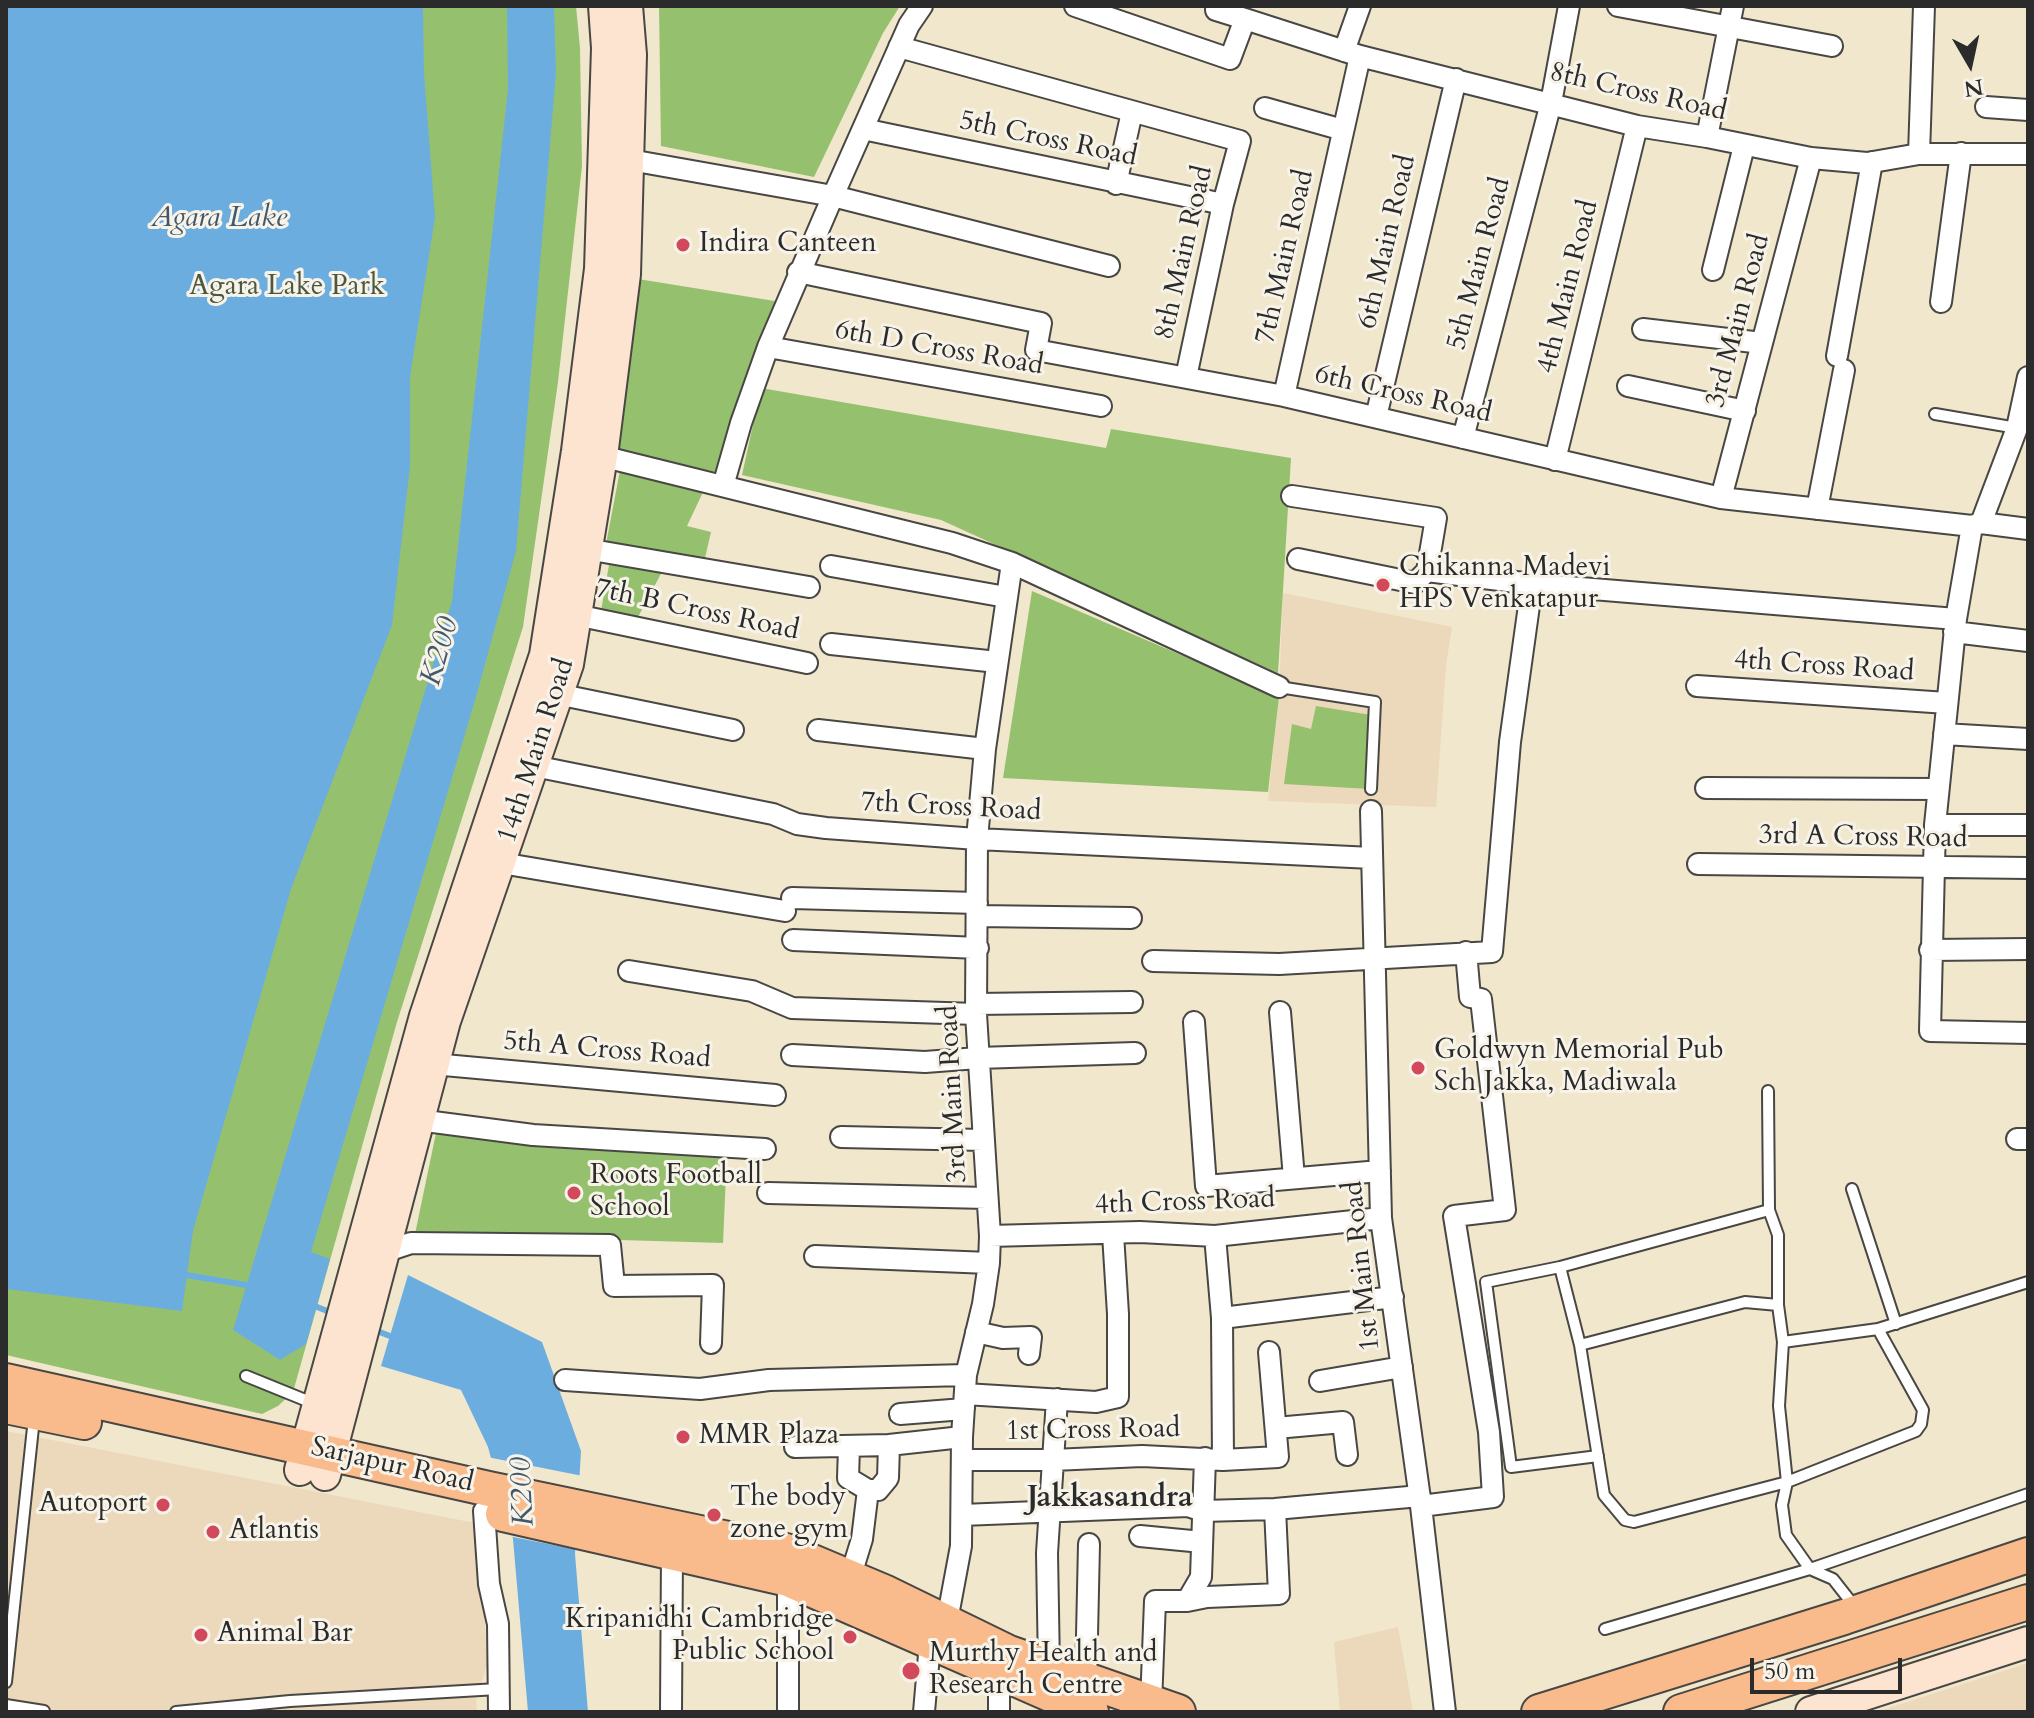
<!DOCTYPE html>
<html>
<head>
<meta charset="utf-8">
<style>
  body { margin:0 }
  #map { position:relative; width:2034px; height:1718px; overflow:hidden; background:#f0e7cd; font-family:Cardo,serif }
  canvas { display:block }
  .frame { position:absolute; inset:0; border:8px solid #2b2b2b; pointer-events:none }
  .north { position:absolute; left:1930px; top:24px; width:80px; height:80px; -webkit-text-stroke:6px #f7f3e8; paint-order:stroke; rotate:171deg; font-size:22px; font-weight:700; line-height:32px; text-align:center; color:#2b2b2b }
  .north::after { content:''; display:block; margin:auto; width:28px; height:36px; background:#2b2b2b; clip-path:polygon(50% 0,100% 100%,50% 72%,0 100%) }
  .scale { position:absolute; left:1750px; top:1658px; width:152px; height:36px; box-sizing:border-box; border:4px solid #2b2b2b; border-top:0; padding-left:10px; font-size:24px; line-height:28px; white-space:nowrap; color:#2b2b2b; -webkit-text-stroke:6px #f7f3e8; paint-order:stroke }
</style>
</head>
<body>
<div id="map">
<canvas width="2034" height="1718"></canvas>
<div class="frame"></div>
<div class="north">N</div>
<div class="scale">50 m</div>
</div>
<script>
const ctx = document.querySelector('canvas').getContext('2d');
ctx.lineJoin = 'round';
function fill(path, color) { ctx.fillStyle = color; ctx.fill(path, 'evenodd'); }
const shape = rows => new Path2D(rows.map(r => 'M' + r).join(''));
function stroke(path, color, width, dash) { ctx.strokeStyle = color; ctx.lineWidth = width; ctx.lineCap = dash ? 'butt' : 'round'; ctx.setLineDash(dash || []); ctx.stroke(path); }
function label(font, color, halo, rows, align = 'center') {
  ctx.font = font + ' Cardo,serif'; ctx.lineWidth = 6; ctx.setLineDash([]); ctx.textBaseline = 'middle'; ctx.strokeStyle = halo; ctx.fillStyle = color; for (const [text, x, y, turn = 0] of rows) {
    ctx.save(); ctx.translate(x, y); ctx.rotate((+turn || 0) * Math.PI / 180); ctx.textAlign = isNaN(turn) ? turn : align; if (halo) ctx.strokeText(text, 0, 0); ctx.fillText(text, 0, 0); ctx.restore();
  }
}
const built = shape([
  [1283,593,1452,627,1446,665,1436,807,1268,801,1279,697],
  [6,1431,480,1524,487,1666,476,1699,477,1712,6,1712],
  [1398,1627,1413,1712,1340,1712,1334,1642],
  [2028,1663,2028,1712,1876,1712]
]);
const green = shape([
  [6,6,576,6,580,48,582,166,558,382,523,627,397,1022,293,1392,278,1406,262,1414,6,1355],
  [659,6,900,6,883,33,814,177,661,146],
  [638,279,781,302,716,472,614,450],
  [761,388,1106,448,1111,429,1291,458,1278,673,941,520,742,475],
  [621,465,704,490,687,526,711,532,705,558,606,544],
  [610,559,664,568,638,617,601,611],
  [1032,591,1279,697,1268,792,1003,778],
  [1316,706,1371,715,1369,789,1284,784,1292,724,1311,729],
  [436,1133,727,1152,723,1243,415,1234]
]);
const water = shape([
  [6,6,423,6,424,73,435,217,410,377,410,466,392,625,291,889,193,1231,182,1311,6,1289],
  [507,6,554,6,556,73,516,551,476,697,311,1252,330,1259,306,1344,280,1360,233,1330,452,601,508,89],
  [408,1275,542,1342,581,1451,575,1554,588,1712,528,1712,513,1539,488,1447,461,1390,381,1366]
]);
const pier = shape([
  [487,1457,583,1476,579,1550,508,1536]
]);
const stream = shape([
  [180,1274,252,1286],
  [312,1305,335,1314],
  [372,1329,395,1338]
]);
const lane = shape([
  [1935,414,2017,428],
  [1279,687,1375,702,1371,789],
  [1768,1091,1769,1210,1778,1235,1778,1305,1783,1342,1779,1406,1787,1482,1782,1505,1786,1535,1810,1569,1833,1579,1855,1607],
  [1852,1189,1896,1324],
  [1560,1267,1486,1282,1511,1467,1598,1456],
  [1778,1305,1745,1302,1580,1345,1604,1495,1625,1520,1634,1522,1787,1482,1916,1431,1921,1424,1923,1410,1878,1329],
  [1783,1342,1878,1329,2028,1282],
  [1580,1345,1560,1267,1769,1210],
  [246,1376,315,1404],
  [1605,1629,1810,1569,2028,1494],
  [6,1682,34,1418],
  [6,1705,44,1711],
  [176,1712,290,1701,498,1689]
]);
const street = shape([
  [1075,6,1230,59,1245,19,1360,56,1637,126,1707,137,1811,158,1867,163,1919,154,2028,154],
  [1217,6,1216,10,1245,19],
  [1618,6,1832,46],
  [899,47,1240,141,1223,204,1186,377],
  [1344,51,1360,6],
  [1986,107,2028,110],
  [1265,108,1343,130],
  [863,129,1223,204],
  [1707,137,1733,6],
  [1919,154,1924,6],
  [630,160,833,196,909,25,922,6],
  [1116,184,1132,112],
  [1713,270,1744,146],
  [798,272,1041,323,1036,350,1284,396,1721,498,1972,526,1981,523,2028,529],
  [1941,302,1961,153],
  [1643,329,1762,343],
  [768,347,1101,406],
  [1837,356,1872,162],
  [1628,386,1745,411],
  [1284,396,1360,56],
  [1376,417,1456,79],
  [1463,438,1551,103,1569,6],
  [593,454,952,543,1012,563,1279,687],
  [1555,460,1637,126],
  [723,486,741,423,768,347,833,196,1109,266],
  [1292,496,1436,518,1427,571],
  [1721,498,1811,158],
  [1817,509,1844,370],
  [1981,523,2017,428,2028,377],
  [1972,526,1956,619,1935,825,1930,1031,2028,1033],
  [586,549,809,587],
  [1298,559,1415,583,1427,571,1532,584],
  [831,566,1006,597],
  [576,615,807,663],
  [1954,632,2028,641],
  [831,644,997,662],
  [1697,686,1947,703],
  [557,694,733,730],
  [818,730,985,749],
  [1944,734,2028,739],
  [534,766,773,814,797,824,826,828,977,839,1372,858],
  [1706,788,1938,789],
  [1371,811,1381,1218,1421,1506,1445,1712],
  [1935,825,2028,825],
  [501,863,785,911],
  [1698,864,2028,868],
  [792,898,977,903],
  [977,916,1131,918],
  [793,940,978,948],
  [1930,950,2028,949],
  [1153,961,1279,964,1492,952,1510,742,1532,584,1956,619],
  [629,971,752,991,792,1008,976,1014],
  [976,1004,1132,1002],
  [1280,1012,1294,1178],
  [1194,1022,1206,1186,1380,1171],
  [792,1055,925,1062,978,1058,1135,1053],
  [433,1064,775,1095],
  [418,1120,533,1135,765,1149],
  [841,1137,983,1140],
  [2017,1139,2028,1139],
  [768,1193,987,1198],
  [990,1236,1140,1232,1215,1236,1381,1218],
  [1215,1236,1222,1318,1223,1460],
  [384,1252,411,1243,610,1245,614,1286,713,1285,711,1343],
  [815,1256,989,1263],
  [1222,1318,1393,1297],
  [976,1332,1003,1338,1031,1337,1029,1354],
  [565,1380,700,1389,769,1380,966,1375],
  [1320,1381,1402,1367],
  [965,1394,1096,1402,1118,1397,1118,1314,1113,1234],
  [900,1414,964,1409],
  [1276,1428,1343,1422,1347,1455],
  [795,1447,889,1445],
  [849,1447,848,1478,868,1490],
  [963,1460,1053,1460,1142,1456,1223,1460,1278,1457,1269,1352],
  [1421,1506,1493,1497,1489,1432,1454,1216,1505,1210,1481,999,1470,997,1466,952],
  [484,1511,489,1584,498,1624,499,1712],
  [962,1515,1188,1506,1203,1511,1275,1509,1420,1496],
  [1140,1536,1202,1542],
  [850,1578,862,1539,868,1490,878,1490,888,1478,889,1445,962,1437],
  [1187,1601,1207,1597,1279,1594,1275,1509],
  [947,1621,961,1546,962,1437,966,1375,983,1304,989,1263,990,1236,976,1014,977,839,985,749,1012,563],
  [1049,1667,1047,1553,1057,1399],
  [1086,1681,1089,1544],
  [1151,1704,1155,1601,1187,1601,1201,1577,1205,1458],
  [671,1712,672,1551],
  [788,1712,788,1579],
  [924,1712,930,1643],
  [999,1712,999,1673]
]);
const secondary = shape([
  [300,1470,425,1016,545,655,577,451,600,269,607,48,604,6],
  [325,1475,445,1021,568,664,602,456,625,274,631,55,627,6],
  [1811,1712,2028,1642]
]);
const primary = shape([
  [6,1381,489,1489,786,1551,886,1593,1009,1653,1178,1712],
  [6,1406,84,1422],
  [503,1514,788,1579,1091,1712],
  [1539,1712,1844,1617,2028,1555],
  [1681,1712,2028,1602]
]);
const markers = [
  [683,245,8,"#d1495b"],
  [1383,585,8,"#d1495b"],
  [1418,1068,8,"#d1495b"],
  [574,1193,8,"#d1495b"],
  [683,1437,8,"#d1495b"],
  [163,1505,8,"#d1495b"],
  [714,1515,8,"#d1495b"],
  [213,1532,8,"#d1495b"],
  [201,1635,8,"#d1495b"],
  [850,1637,8,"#d1495b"],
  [911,1671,10,"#d1495b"]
];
const streetNames = [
  ["8th Cross Road",1638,93,13],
  ["5th Cross Road",1048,140,12],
  ["6th Main Road",1388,242,-77],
  ["8th Main Road",1185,253,-77],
  ["7th Main Road",1286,257,-77],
  ["5th Main Road",1480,264,-75],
  ["4th Main Road",1569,287,-76],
  ["3rd Main Road",1739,321,-75],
  ["6th D Cross Road",939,349,10],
  ["6th Cross Road",1403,395,13],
  ["7th B Cross Road",697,611,12],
  ["4th Cross Road",1824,667,4],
  ["14th Main Road",537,751,-72],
  ["7th Cross Road",951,808,3],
  ["3rd A Cross Road",1863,838,1],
  ["5th A Cross Road",607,1051,5],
  ["3rd Main Road",954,1094,-93],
  ["4th Cross Road",1185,1203,-2],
  ["1st Main Road",1363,1266,-96],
  ["1st Cross Road",1093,1431,-1],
  ["Sarjapur Road",392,1466,13]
];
const poiNames = [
  ["Indira Canteen",699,245],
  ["Chikanna Madevi",1399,569],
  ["HPS Venkatapur",1399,601],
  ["Goldwyn Memorial Pub",1434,1052],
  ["Sch Jakka, Madiwala",1434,1084],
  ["Roots Football",590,1177],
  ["School",590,1209],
  ["MMR Plaza",699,1437],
  ["The body",730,1499],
  ["zone gym",730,1531],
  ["Autoport",147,1505,"right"],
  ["Atlantis",229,1532],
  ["Kripanidhi Cambridge",834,1621,"right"],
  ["Public School",834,1653,"right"],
  ["Animal Bar",217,1635],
  ["Murthy Health and",929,1655],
  ["Research Centre",929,1687]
];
const parkNames = [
  ["Agara Lake Park",287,288]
];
const waterNames = [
  ["Agara Lake",219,219],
  ["K200",441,652,-74],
  ["K200",524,1492,-93]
];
const neighbourhoodNames = [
  ["Jakkasandra",1110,1499]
];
fill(built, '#ecd8ba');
fill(green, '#95c16f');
fill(water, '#6cade0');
fill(pier, '#f0e7cd');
stroke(stream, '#6cade0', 6);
stroke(lane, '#494743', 14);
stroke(street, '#494743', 24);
stroke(secondary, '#494743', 34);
stroke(primary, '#494743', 38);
stroke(lane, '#fff', 10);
stroke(street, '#fff', 20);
stroke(secondary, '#fde4d1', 30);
stroke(primary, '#fabb8c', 34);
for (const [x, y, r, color] of markers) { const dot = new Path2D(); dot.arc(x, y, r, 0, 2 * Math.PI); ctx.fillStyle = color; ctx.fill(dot); stroke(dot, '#f7f3e8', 3); }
label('28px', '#2b2b2b', '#f7f3e8', streetNames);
label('28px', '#2b2b2b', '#f7f3e8', poiNames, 'left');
label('28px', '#4b583f', '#f7f3e8', parkNames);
label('italic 30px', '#42586a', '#f7f3e8', waterNames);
label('bold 30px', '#2b2b2b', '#f7f3e8', neighbourhoodNames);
</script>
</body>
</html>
